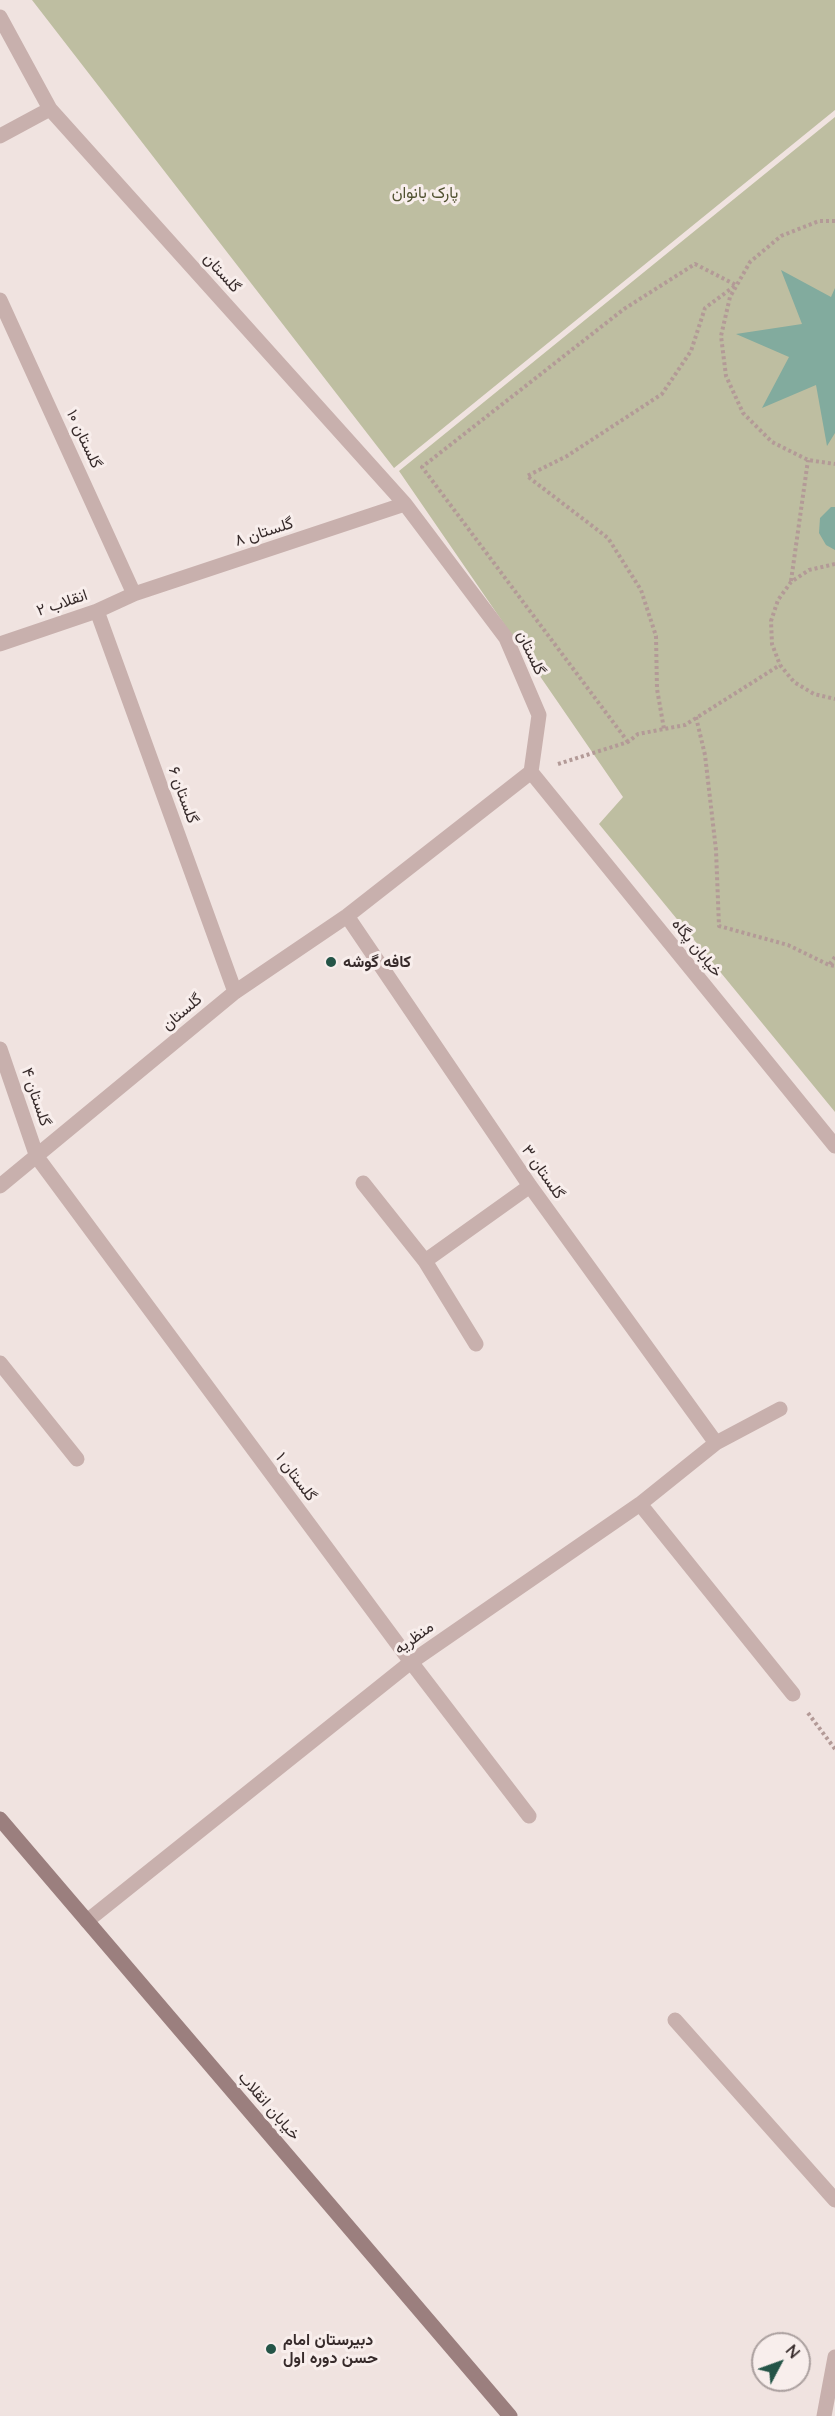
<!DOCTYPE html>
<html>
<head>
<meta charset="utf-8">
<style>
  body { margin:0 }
  #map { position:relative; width:835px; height:2416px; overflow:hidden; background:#f0e3e0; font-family:Quicksand,sans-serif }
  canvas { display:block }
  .north { position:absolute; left:751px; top:2332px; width:60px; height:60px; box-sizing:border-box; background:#f8eeec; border:2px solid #aba09f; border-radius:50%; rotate:49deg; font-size:16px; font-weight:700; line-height:24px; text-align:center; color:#372b2b }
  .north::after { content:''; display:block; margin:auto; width:21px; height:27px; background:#245447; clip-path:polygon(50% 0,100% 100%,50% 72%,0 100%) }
</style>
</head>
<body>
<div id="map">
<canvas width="835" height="2416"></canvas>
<div class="north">N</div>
</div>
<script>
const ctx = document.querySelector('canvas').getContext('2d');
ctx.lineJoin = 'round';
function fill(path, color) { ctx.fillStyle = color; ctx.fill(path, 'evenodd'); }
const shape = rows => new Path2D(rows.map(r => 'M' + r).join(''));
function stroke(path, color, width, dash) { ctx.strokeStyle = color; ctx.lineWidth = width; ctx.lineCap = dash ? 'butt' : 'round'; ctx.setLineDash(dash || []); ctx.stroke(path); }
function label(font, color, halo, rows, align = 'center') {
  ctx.font = font + ' Quicksand,Vazirmatn,sans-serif'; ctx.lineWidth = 6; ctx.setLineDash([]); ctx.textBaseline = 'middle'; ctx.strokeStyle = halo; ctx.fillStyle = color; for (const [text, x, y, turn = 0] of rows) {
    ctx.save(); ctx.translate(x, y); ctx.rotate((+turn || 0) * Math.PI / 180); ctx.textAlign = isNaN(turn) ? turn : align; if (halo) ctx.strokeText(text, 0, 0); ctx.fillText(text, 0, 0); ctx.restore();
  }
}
const green = shape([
  [32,0,835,0,835,110,394,468],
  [835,117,835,1112,599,824,623,797,399,471]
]);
const water = shape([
  [781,270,831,297,835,288,835,433,827,446,816,385,762,408,789,357,736,334,802,324],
  [831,507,835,507,835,550,826,545,819,533,820,518]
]);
const path = shape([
  [835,221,819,221,781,236,750,262,730,297,721,336,726,376,743,413,772,442,808,460,835,464],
  [835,564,809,570,791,582,778,600,771,621,772,644,780,665,794,682,814,694,835,699],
  [791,581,808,460],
  [696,717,705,755,716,850,719,926,788,945,829,965],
  [628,742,422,467,624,309,695,264,736,285,705,308,691,351,662,394,567,456,527,476,608,538,641,590,656,636,657,689,664,729],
  [558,764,628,742,638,734,685,725,780,665],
  [835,957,829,965,835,966],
  [808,1713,835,1749]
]);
const minor = shape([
  [0,17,50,109,405,504,506,638,539,715,531,772,347,916,235,992,0,1186],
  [0,136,50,109],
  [0,300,134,594],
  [97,611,235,992],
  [0,644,97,611,134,594,405,504],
  [531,772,835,1146],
  [347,916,530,1186,716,1443],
  [0,1049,37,1157,411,1662,529,1816],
  [363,1183,425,1261,530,1186],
  [425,1261,476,1344],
  [0,1363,77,1459],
  [640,1504,793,1694],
  [87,1921,411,1662,640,1504,716,1443,780,1409],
  [675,2020,835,2200],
  [824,2416,835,2357]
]);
const secondary = shape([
  [0,1819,510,2416]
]);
const markers = [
  [331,962,6,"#245447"],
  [271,2349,6,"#245447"]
];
const parkNames = [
  ["پارک بانوان",425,193]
];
const streetNames = [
  ["گلستان",222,273,48],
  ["گلستان ۱۰",84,439,65],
  ["گلستان ۸",264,532,-18],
  ["انقلاب ۲",62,603,-19],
  ["گلستان",531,653,65],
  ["گلستان ۶",183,795,70],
  ["خیابان پگاه",697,948,51],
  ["گلستان",182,1012,-40],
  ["گلستان ۴",36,1097,71],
  ["گلستان ۳",543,1172,55],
  ["گلستان ۱",296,1477,53],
  ["منظریه",414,1638,-36],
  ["خیابان انقلاب",269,2106,49]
];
const poiNames = [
  ["کافه گوشه",343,962],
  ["دبیرستان امام",283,2340],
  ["حسن دوره اول",283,2358]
];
fill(green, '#bebea1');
fill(water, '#82ab9e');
stroke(path, '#b39a97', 4, [3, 3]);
stroke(minor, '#c8b0ad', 15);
stroke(secondary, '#9b7f7e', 15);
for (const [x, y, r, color] of markers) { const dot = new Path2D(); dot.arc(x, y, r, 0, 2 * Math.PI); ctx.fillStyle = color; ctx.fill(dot); stroke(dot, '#f8eeec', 2); }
label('16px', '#515231', '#f8eeec', parkNames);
label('16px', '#372b2b', '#f8eeec', streetNames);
label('bold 16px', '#372b2b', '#f8eeec', poiNames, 'left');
</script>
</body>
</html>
